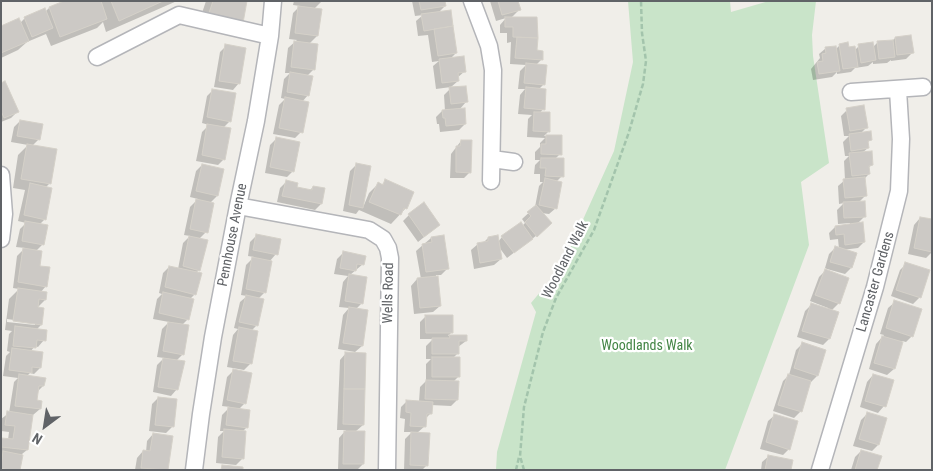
<!DOCTYPE html>
<html>
<head>
<meta charset="utf-8">
<style>
  body { margin:0 }
  #map { position:relative; width:933px; height:471px; overflow:hidden; background:#f0eee9; font-family:"Roboto Condensed",sans-serif }
  canvas { display:block }
  .frame { position:absolute; inset:0; border:2px solid #606367; pointer-events:none }
  .north { position:absolute; left:20px; top:401px; width:50px; height:50px; -webkit-text-stroke:4px #fff; paint-order:stroke; rotate:211deg; font-size:14px; font-weight:700; line-height:20px; text-align:center; color:#606367 }
  .north::after { content:''; display:block; margin:auto; width:18px; height:22px; background:#606367; clip-path:polygon(50% 0,100% 100%,50% 72%,0 100%) }
</style>
</head>
<body>
<div id="map">
<canvas width="933" height="471"></canvas>
<div class="frame"></div>
<div class="north">N</div>
</div>
<script>
const ctx = document.querySelector('canvas').getContext('2d');
ctx.lineJoin = 'round';
function fill(path, color) { ctx.fillStyle = color; ctx.fill(path, 'evenodd'); }
const shape = rows => new Path2D(rows.map(r => 'M' + r).join(''));
function stroke(path, color, width, dash) { ctx.strokeStyle = color; ctx.lineWidth = width; ctx.lineCap = dash ? 'butt' : 'round'; ctx.setLineDash(dash || []); ctx.stroke(path); }
function label(font, color, halo, rows, align = 'center') {
  ctx.font = font + ' "Roboto Condensed",sans-serif'; ctx.lineWidth = 4.5; ctx.setLineDash([]); ctx.textBaseline = 'middle'; ctx.strokeStyle = halo; ctx.fillStyle = color; for (const [text, x, y, turn = 0] of rows) {
    ctx.save(); ctx.translate(x, y); ctx.rotate((+turn || 0) * Math.PI / 180); ctx.textAlign = isNaN(turn) ? turn : align; if (halo) ctx.strokeText(text, 0, 0); ctx.fillText(text, 0, 0); ctx.restore();
  }
}
const green = shape([
  [628,1,730,1,731,12,769,1,816,1,812,35,813,56,829,163,801,182,809,245,725,470,496,470,497,452,536,312,531,303,562,266,614,151,633,62]
]);
const shadow = shape([
  [67,1,177,1,106,32,103,22,97,28,51,46,46,34,27,42,18,50,1,58,1,27,20,23,25,18,45,12,49,8],
  [206,1,246,1,230,35,197,28],
  [294,1,322,1,314,9,317,36,309,44,314,69,307,76,308,95,302,102,301,132,295,138,273,134,279,105,285,99,281,98,284,79,290,73,285,73,288,48,297,40,289,39,293,13,300,6,293,5],
  [412,1,444,1,445,6,438,13,456,53,450,59,465,71,457,78,458,81,451,87,436,89,433,66,439,61,432,62,428,35,418,36,416,21,423,15,415,16],
  [490,1,517,1,519,10,511,18,542,59,535,66,544,84,539,89,543,109,540,113,548,132,544,136,561,137,560,154,555,159,562,176,556,182,556,208,549,214,541,213,545,229,507,258,499,247,501,259,494,265,474,269,471,250,478,244,483,243,488,238,498,242,502,237,522,226,525,223,522,219,535,207,539,186,543,182,540,182,540,174,534,174,535,165,540,160,535,160,535,152,540,147,540,143,545,138,527,137,528,119,532,115,518,114,520,95,525,89,518,89,520,71,526,65,510,64,511,42,507,43,507,33,500,33,500,25,506,18,496,21],
  [910,36,912,53,906,59,891,61,891,60,887,63,873,64,873,62,868,66,855,68,851,72,837,74,837,72,832,77,813,80,811,69,820,58,819,54,826,48,836,49,840,45,855,50,859,46,872,48,877,43,892,41,895,38],
  [226,46,239,83,233,90,214,87,220,52],
  [1,84,17,112,11,118,1,122],
  [450,89,466,102,459,110,465,124,459,130,440,132,439,124,437,124,436,117,442,111,445,111,444,95],
  [213,90,230,121,223,128,224,159,218,165,196,161,202,132,209,125,202,123,207,96],
  [847,110,867,127,860,134,870,140,867,143,868,148,862,153,872,165,868,168,869,174,864,179,865,196,858,203,865,216,857,224,864,242,858,248,842,250,851,268,845,274,827,269,826,271,839,303,831,311,829,339,823,345,797,337,805,311,811,305,828,310,828,308,810,301,819,277,827,269,825,268,829,254,835,248,839,249,838,239,830,240,829,233,835,227,850,225,850,223,838,224,837,210,844,203,839,204,838,186,845,180,844,161,849,156,845,156,843,142,849,136,844,136,841,116],
  [20,121,39,139,32,146,50,183,45,188,45,219,39,225,43,244,35,252,46,286,40,293,45,300,37,308,41,325,36,330,44,340,38,347,35,346,30,352,40,368,34,374,30,373,26,377,43,386,37,392,36,401,40,409,33,415,31,415,27,450,22,454,19,470,1,470,1,439,8,440,9,432,1,431,1,419,9,413,14,382,18,378,3,376,6,356,10,352,7,351,9,334,12,331,5,330,9,299,19,289,13,288,17,256,25,248,16,247,20,229,26,223,18,221,25,190,13,188,18,155,28,145,11,142,14,127],
  [7,319,35,323,35,325,7,322],
  [276,139,293,171,287,177,265,173,270,145],
  [461,141,470,172,464,178,450,178,451,154],
  [357,164,364,205,369,193,378,184,381,185,386,181,406,208,391,224,359,210,356,214,343,211,350,171],
  [202,165,217,196,210,203,206,232,199,239,199,270,196,273,195,294,190,299,188,319,182,325,183,354,176,361,177,389,171,396,153,392,157,365,164,358,157,357,162,329,169,322,153,319,157,299,162,294,159,293,163,273,169,267,178,269,183,243,190,236,184,235,190,207,198,199,190,197,196,171],
  [286,182,296,188,309,191,313,187,324,189,321,204,315,210,277,202,280,188],
  [409,215,439,225,418,242,403,221],
  [920,218,932,220,932,252,926,258,908,254,914,225],
  [257,235,276,254,269,262,265,292,258,299,263,300,256,326,251,331,251,363,244,370,227,367,233,335,238,329,234,328,240,302,247,296,241,295,246,265,254,257,248,256,250,242],
  [431,238,448,268,441,275,436,275,440,306,433,312,414,314,411,286,417,279,421,279,416,251],
  [343,253,363,264,350,275,362,303,356,309,362,346,355,352,338,349,343,315,349,308,339,307,343,282,348,276,334,274,337,259],
  [906,264,920,297,913,304,891,296,900,270],
  [895,302,912,336,906,342,902,341,894,369,887,375,869,369,876,344,884,335,880,334,888,308],
  [426,316,452,332,448,336,466,336,466,341,458,347,458,353,453,358,458,377,453,382,457,400,451,406,431,405,430,414,425,419,425,426,417,433,427,465,422,470,404,470,405,439,412,432,404,432,405,419,400,418,401,407,407,401,419,402,420,387,426,381,426,364,431,359,426,359,426,346,433,339,420,339,420,322],
  [803,343,825,351,817,376,810,383,801,411,794,418,773,411,783,381,789,375,796,350],
  [346,353,363,425,355,432,363,464,357,470,338,470,339,438,346,430,337,430,340,360],
  [233,371,245,403,238,410,247,427,242,432,242,459,236,465,216,463,218,437,224,431,220,431,222,415,230,407,222,406,227,377],
  [873,375,884,406,878,413,860,407,867,382],
  [158,398,172,427,166,433,149,431,152,404],
  [867,414,878,445,872,451,853,446,861,420],
  [775,415,789,449,783,455,760,449,768,421],
  [153,434,167,470,135,470,137,458,143,451,146,452,147,441],
  [861,451,876,470,851,470,855,457],
  [769,456,789,470,761,470,762,462]
]);
const building = shape([
  [64,1,101,1,107,19,60,37,49,7,64,1],
  [111,1,163,1,119,21,111,1],
  [213,1,247,1,243,23,208,16,213,1],
  [419,1,445,1,446,6,421,10,419,1],
  [498,1,518,1,521,10,502,15,498,1],
  [298,6,322,9,318,36,295,33,298,6],
  [45,8,53,28,32,37,24,17,45,8],
  [451,10,453,26,424,31,421,14,451,10],
  [505,17,537,17,538,38,513,37,513,27,505,27,505,17],
  [19,18,29,41,1,53,1,26,19,18],
  [453,26,457,53,438,56,434,29,453,26],
  [911,35,914,53,897,55,895,37,911,35],
  [517,37,538,38,537,50,543,51,543,60,515,58,517,37],
  [893,40,895,57,879,59,877,41,893,40],
  [294,41,318,44,315,70,291,67,294,41],
  [848,42,849,47,855,46,858,67,843,69,839,44,848,42],
  [873,42,876,60,861,63,858,44,873,42],
  [225,44,246,48,240,84,219,81,225,44],
  [836,46,840,71,819,74,817,62,823,61,822,54,826,53,825,47,836,46],
  [464,56,466,72,458,73,459,81,442,83,439,59,464,56],
  [526,63,547,65,545,85,524,83,526,63],
  [290,72,313,76,309,96,287,92,290,72],
  [5,81,19,112,4,118,1,111,1,83,5,81],
  [466,86,468,102,451,104,449,87,466,86],
  [526,87,546,89,545,110,524,108,526,87],
  [212,89,236,93,231,122,207,117,212,89],
  [285,97,309,102,303,133,279,128,285,97],
  [864,105,868,128,850,131,846,108,864,105],
  [465,108,466,124,446,126,445,118,443,118,442,110,465,108],
  [534,112,550,112,550,132,533,131,534,112],
  [20,120,43,124,40,140,17,136,20,120],
  [207,124,231,128,225,160,202,155,207,124],
  [871,131,872,140,868,141,869,148,851,151,849,134,871,131],
  [546,135,562,135,562,155,541,154,541,144,546,144,546,135],
  [276,137,300,142,294,172,270,167,276,137],
  [461,140,472,140,471,173,456,172,456,146,460,146,461,140],
  [27,144,57,149,51,184,21,179,27,144],
  [872,151,873,165,869,166,870,174,852,176,849,153,872,151],
  [541,158,564,158,564,177,545,176,546,168,540,168,541,158],
  [356,163,371,166,363,208,349,205,356,163],
  [202,164,224,169,218,196,196,191,202,164],
  [865,177,867,196,845,198,843,179,865,177],
  [545,178,562,182,557,209,539,205,545,178],
  [385,179,414,192,407,209,404,208,401,215,369,202,378,182,383,185,385,179],
  [286,180,298,183,297,187,312,190,313,186,325,188,322,204,282,196,286,180],
  [30,183,52,188,46,220,24,215,30,183],
  [196,199,214,203,208,233,190,229,196,199],
  [865,201,866,217,844,218,843,202,865,201],
  [424,202,440,225,424,237,408,214,424,202],
  [536,205,552,223,537,237,525,222,531,216,527,212,536,205],
  [920,217,932,219,932,252,914,248,920,217],
  [25,221,48,225,44,245,22,241,25,221],
  [521,222,533,239,514,253,501,236,521,222],
  [863,222,865,242,845,245,844,234,836,235,835,226,863,222],
  [256,234,281,239,278,255,253,250,256,234],
  [444,235,449,269,426,272,422,244,432,242,431,237,444,235],
  [498,235,502,259,480,263,477,243,488,241,488,237,498,235],
  [189,236,208,240,200,271,183,266,189,236],
  [835,246,857,253,852,268,830,262,835,246],
  [23,248,42,251,40,266,50,267,47,287,18,282,23,248],
  [343,251,366,256,364,265,357,264,356,271,340,268,343,251],
  [252,257,272,261,266,293,246,289,252,257],
  [905,262,930,270,921,298,896,290,905,262],
  [169,266,202,273,196,295,165,287,169,266],
  [825,269,849,278,840,304,815,295,825,269],
  [349,274,367,277,363,304,345,301,349,274],
  [438,276,441,306,420,308,417,278,438,276],
  [18,288,47,292,46,300,39,299,38,307,44,308,42,325,13,321,18,288],
  [163,292,194,299,189,320,159,313,163,292],
  [246,295,264,299,258,326,239,322,246,295],
  [894,300,922,309,913,337,886,328,894,300],
  [811,303,839,312,830,339,802,331,811,303],
  [349,307,368,310,363,346,343,343,349,307],
  [425,315,453,315,453,333,426,333,425,315],
  [168,322,189,325,184,355,163,351,168,322],
  [15,326,47,330,46,341,37,340,36,348,13,346,15,326],
  [239,327,258,331,252,364,233,361,239,327],
  [449,335,467,335,467,341,459,341,459,354,432,354,432,338,450,338,449,335],
  [882,336,903,342,895,369,874,363,882,336],
  [802,342,826,350,818,376,794,368,802,342],
  [12,348,43,352,41,368,32,367,32,373,9,370,12,348],
  [345,352,366,353,365,389,344,389,345,352],
  [432,357,460,357,460,377,432,377,432,357],
  [163,358,185,361,178,390,158,387,163,358],
  [233,369,252,373,246,404,227,400,233,369],
  [19,374,46,378,44,386,39,386,37,400,42,401,41,409,15,406,19,374],
  [788,374,811,381,802,412,778,405,788,374],
  [873,374,894,380,886,407,865,401,873,374],
  [426,380,459,381,458,400,425,399,426,380],
  [344,389,365,389,364,425,343,424,344,389],
  [158,397,177,399,174,427,155,425,158,397],
  [406,400,433,402,432,414,427,414,426,427,410,426,411,413,406,412,406,400],
  [228,407,250,410,248,428,226,425,228,407],
  [7,411,33,415,28,450,1,447,1,438,13,439,15,426,5,425,7,411],
  [867,412,887,418,879,445,859,439,867,412],
  [774,414,798,421,790,450,766,442,774,414],
  [224,429,246,431,244,459,222,457,224,429],
  [344,431,365,431,364,464,343,464,344,431],
  [411,432,430,433,428,466,410,465,411,432],
  [153,433,173,436,168,470,141,468,143,450,150,451,153,433],
  [861,450,882,456,877,470,855,470,861,450],
  [3,451,23,455,20,470,8,470,1,468,3,451],
  [768,455,793,460,791,470,765,470,768,455],
  [222,465,243,467,243,470,221,470,222,465]
]);
const path = shape([
  [516,470,519,457],
  [524,470,520,456,524,407,543,332,556,298,594,230,629,132,643,84,646,61,642,33,641,1]
]);
const street = shape([
  [472,1,489,46,493,70,491,181],
  [97,57,179,15,270,36],
  [851,92,923,87],
  [492,159,514,162],
  [1,175,4,214,1,239],
  [238,206,369,230,383,239,388,248,390,258,387,470],
  [194,470,201,414,213,337,238,206,256,121,270,36,273,1],
  [820,470,875,287,899,191,901,139,898,90]
]);
const streetNames = [
  ["Pennhouse Avenue",233,235,-79],
  ["Woodland Walk",566,260,-63],
  ["Lancaster Gardens",876,282,-74],
  ["Wells Road",389,293,-89]
];
const parkNames = [
  ["Woodlands Walk",647,346]
];
fill(green, '#c9e4c9');
fill(shadow, '#0003');
fill(building, '#ccc9c5');
stroke(building, '#d4d0c8', 1);
stroke(street, '#b4b5b9', 19);
stroke(path, '#a3c4ac', 2.5, [5, 2.5]);
stroke(street, '#fff', 16);
label('14px', '#606367', '#fff', streetNames);
label('14px', '#428444', '#fff', parkNames);
</script>
</body>
</html>
